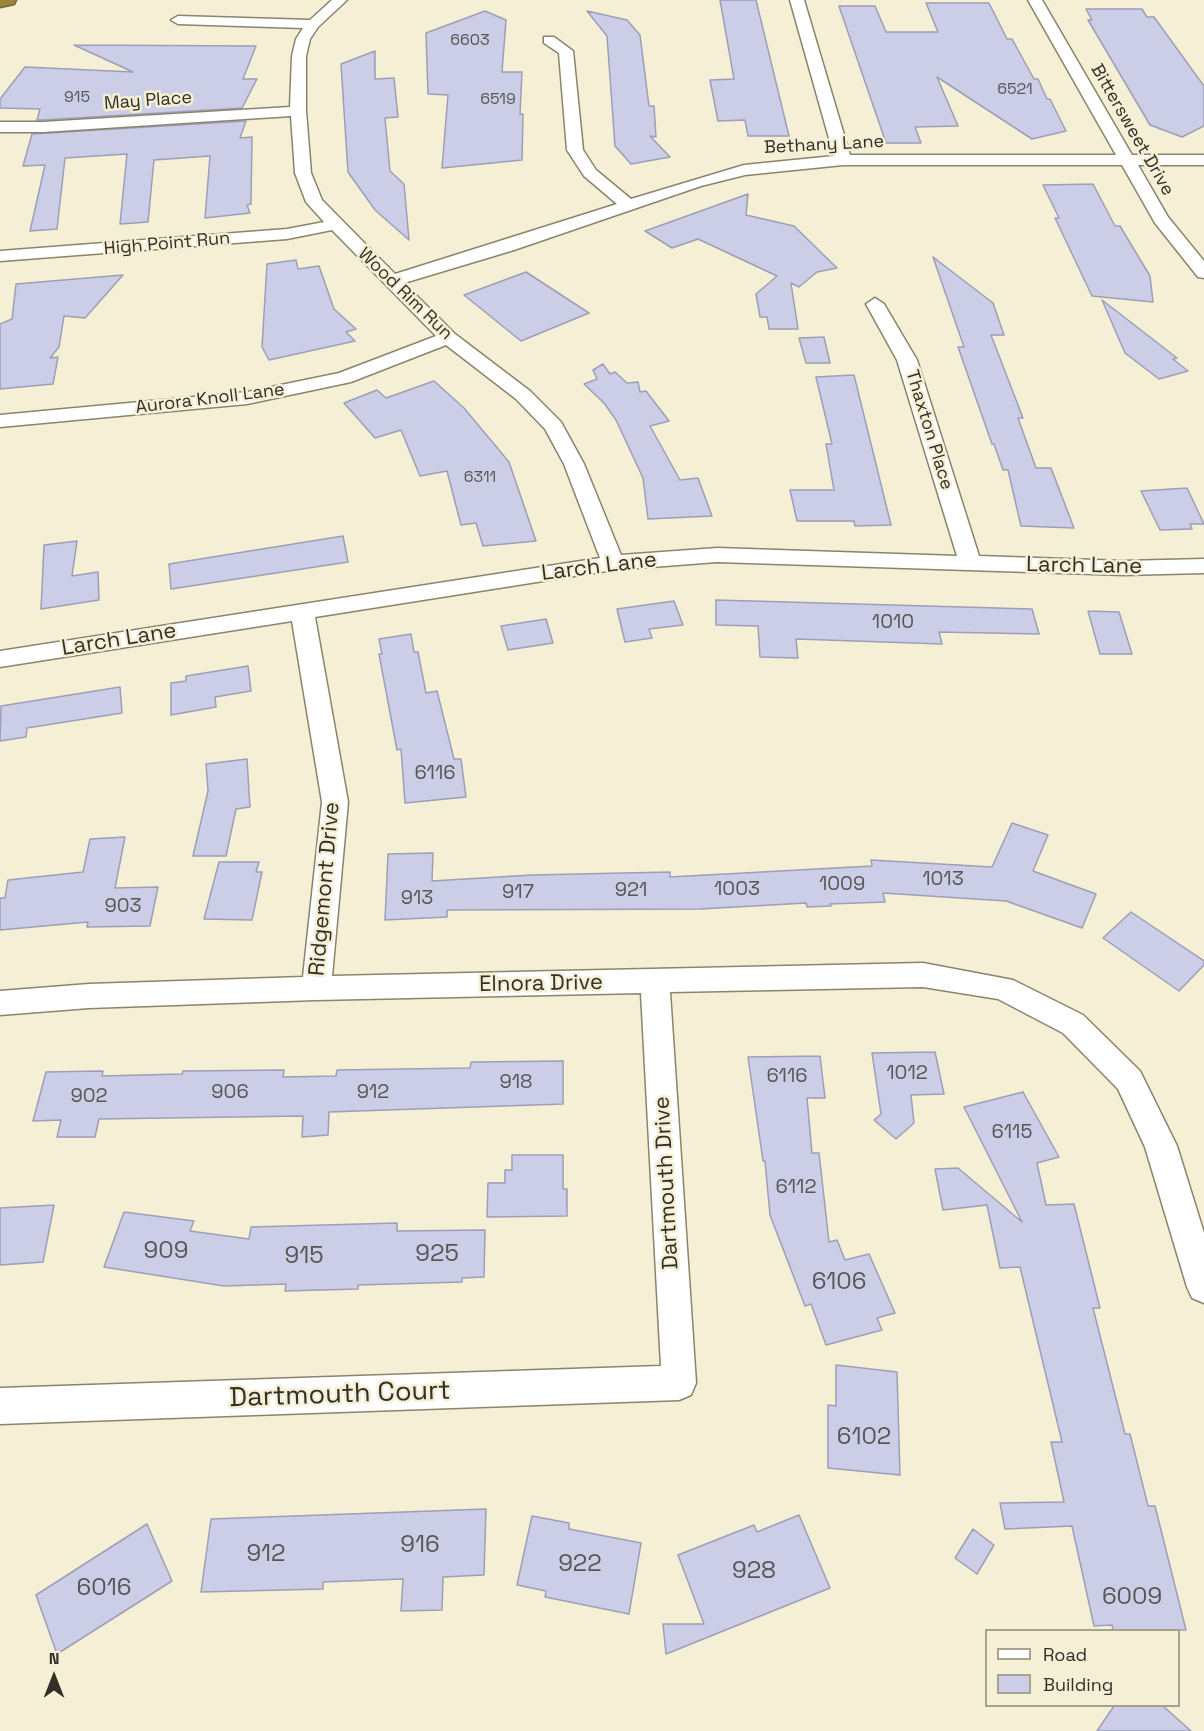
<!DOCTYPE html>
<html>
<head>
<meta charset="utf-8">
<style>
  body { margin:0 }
  #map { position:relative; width:1204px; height:1731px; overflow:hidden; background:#f5efd5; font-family:"Space Grotesk",sans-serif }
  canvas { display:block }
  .legend { position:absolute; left:985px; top:1629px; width:195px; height:78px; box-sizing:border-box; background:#f5efd5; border:2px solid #a7a28f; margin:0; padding:8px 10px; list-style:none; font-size:18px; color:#312f26 }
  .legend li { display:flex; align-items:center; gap:12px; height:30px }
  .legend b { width:30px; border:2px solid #a7a28f }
  .north { position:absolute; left:24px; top:1647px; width:60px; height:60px; -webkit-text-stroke:4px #f5efd5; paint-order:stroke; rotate:0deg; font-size:16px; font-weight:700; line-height:24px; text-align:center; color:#312f26 }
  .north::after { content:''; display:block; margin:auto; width:21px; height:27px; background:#312f26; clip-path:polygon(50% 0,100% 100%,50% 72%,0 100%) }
</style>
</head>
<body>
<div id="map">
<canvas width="1204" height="1731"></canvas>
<ul class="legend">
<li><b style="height:8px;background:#fff"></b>Road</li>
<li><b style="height:16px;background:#cbcee6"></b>Building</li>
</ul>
<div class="north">N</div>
</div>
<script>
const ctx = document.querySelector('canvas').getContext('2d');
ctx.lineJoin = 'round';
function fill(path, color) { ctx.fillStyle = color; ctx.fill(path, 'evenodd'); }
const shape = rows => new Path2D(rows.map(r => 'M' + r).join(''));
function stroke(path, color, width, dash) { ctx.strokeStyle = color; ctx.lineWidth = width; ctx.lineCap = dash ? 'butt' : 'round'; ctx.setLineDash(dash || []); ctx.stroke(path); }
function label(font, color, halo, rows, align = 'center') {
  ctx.font = font + ' "Space Grotesk",sans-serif'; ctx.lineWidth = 5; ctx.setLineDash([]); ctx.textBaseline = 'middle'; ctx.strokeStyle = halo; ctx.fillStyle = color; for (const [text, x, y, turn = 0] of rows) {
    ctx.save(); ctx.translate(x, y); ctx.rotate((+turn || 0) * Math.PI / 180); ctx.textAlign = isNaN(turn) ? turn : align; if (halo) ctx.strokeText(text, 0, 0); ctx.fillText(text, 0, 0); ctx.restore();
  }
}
const building = shape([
  [720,0,756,0,789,136,748,136,745,120,718,121,710,80,734,79,720,0],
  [926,3,989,3,1007,39,1012,39,1034,79,1038,79,1047,99,1050,99,1066,131,1032,139,937,77,958,126,915,127,921,143,886,143,839,6,875,6,886,32,938,32,926,3],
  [1086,9,1142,9,1147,17,1154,17,1204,86,1204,126,1182,137,1150,125,1088,20,1092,20,1086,9],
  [485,11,506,20,502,72,522,72,520,114,523,114,522,160,442,168,448,95,428,94,426,33,485,11],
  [587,11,627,20,640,35,649,106,654,106,656,137,650,136,670,157,631,164,615,146,607,36,587,11],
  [74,45,256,46,243,79,257,79,242,108,43,120,37,120,40,109,0,108,0,99,25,67,133,72,74,45],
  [375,51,375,79,394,78,398,117,385,118,390,171,404,184,409,240,375,210,348,172,341,64,375,51],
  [246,121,240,138,252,137,251,204,247,205,250,213,205,218,210,156,154,160,148,222,120,224,127,154,65,158,57,229,30,231,45,165,23,166,32,134,246,121],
  [1093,184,1115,226,1120,226,1150,276,1153,302,1092,296,1055,218,1059,218,1043,185,1093,184],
  [748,194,746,215,794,226,837,268,817,272,799,287,791,283,798,329,769,329,767,317,760,317,756,294,777,276,698,239,672,248,645,231,748,194],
  [933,257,993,303,1004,335,991,335,1023,418,1018,418,1036,468,1051,468,1074,528,1021,526,1008,470,1003,470,994,444,992,444,958,347,964,347,933,257],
  [296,260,298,269,319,266,334,309,356,329,346,332,355,341,269,360,262,347,267,264,296,260],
  [526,272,589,313,521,341,464,295,526,272],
  [123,275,85,318,64,316,59,347,50,358,58,357,53,384,0,389,0,324,12,319,16,284,123,275],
  [1102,300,1177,358,1173,359,1188,371,1159,379,1125,353,1102,300],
  [824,337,830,363,806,363,799,338,824,337],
  [603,364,610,374,615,372,627,383,638,382,640,392,646,391,669,421,650,426,680,480,698,478,712,516,648,519,643,478,616,420,604,403,584,384,597,379,593,370,603,364],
  [854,375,891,525,855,526,854,521,797,521,790,490,834,490,826,444,832,444,816,377,854,375],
  [434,381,464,408,509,462,536,541,483,546,476,523,461,525,447,471,420,476,401,430,375,438,344,403,377,390,386,398,434,381],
  [1187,488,1204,524,1190,524,1192,529,1160,530,1141,491,1187,488],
  [343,536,348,562,171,589,169,564,343,536],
  [77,541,72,576,98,572,99,600,41,609,44,545,77,541],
  [716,600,1032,609,1039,634,939,632,942,644,796,639,798,658,760,657,758,626,716,625,716,600],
  [674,601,683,625,649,629,652,638,625,642,617,609,674,601],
  [1088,611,1119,612,1132,654,1100,654,1088,611],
  [546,619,553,643,508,650,501,626,546,619],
  [411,634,414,652,418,652,426,693,437,691,454,759,461,759,466,797,405,803,401,749,397,750,379,654,382,654,379,639,411,634],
  [248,666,251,691,215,697,216,707,171,715,171,683,186,681,186,676,248,666],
  [120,687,122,713,27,728,26,737,0,741,1,706,120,687],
  [247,759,250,807,236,809,226,856,193,856,208,791,206,764,247,759],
  [1012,823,1048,835,1033,871,1096,894,1082,928,1006,901,883,893,885,902,830,904,831,906,807,907,806,903,700,909,447,910,447,917,385,920,388,854,433,853,432,881,532,875,670,872,670,877,872,866,871,860,992,867,1012,823],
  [125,837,115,888,158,887,150,926,87,927,88,922,0,930,0,898,5,898,8,880,83,872,90,839,125,837],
  [219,862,259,862,256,872,262,872,252,920,204,919,219,862],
  [1131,912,1204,961,1204,965,1179,991,1103,938,1131,912],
  [935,1052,944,1094,911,1095,914,1123,896,1139,874,1120,881,1114,872,1053,935,1052],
  [820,1056,825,1098,807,1098,812,1153,819,1153,829,1242,837,1240,845,1260,869,1254,895,1313,877,1318,882,1330,826,1345,811,1304,805,1306,770,1215,765,1161,763,1161,748,1057,820,1056],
  [563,1061,563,1104,329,1112,328,1135,302,1137,303,1116,99,1119,95,1137,57,1137,61,1120,33,1121,46,1072,103,1071,102,1076,182,1074,183,1071,284,1070,283,1077,336,1076,337,1070,470,1068,471,1062,563,1061],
  [1023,1092,1059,1157,1037,1163,1046,1205,1074,1204,1100,1308,1093,1308,1125,1434,1130,1434,1148,1506,1155,1506,1186,1630,1113,1630,1112,1625,1094,1626,1072,1526,1005,1529,1000,1503,1064,1502,1051,1442,1062,1442,1020,1267,1000,1268,987,1205,943,1210,935,1169,958,1168,1022,1222,964,1107,1023,1092],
  [512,1155,563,1155,563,1189,567,1189,567,1216,487,1217,488,1183,505,1183,505,1170,512,1170,512,1155],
  [54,1205,43,1262,0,1265,0,1208,54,1205],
  [124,1212,194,1221,190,1231,249,1239,251,1227,397,1223,397,1231,485,1230,484,1277,462,1278,462,1282,358,1285,358,1289,285,1291,286,1284,224,1286,104,1267,124,1212],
  [836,1365,897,1372,900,1475,828,1468,828,1405,836,1406,836,1365],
  [486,1509,484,1575,443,1577,442,1610,401,1611,403,1579,323,1582,323,1589,201,1592,211,1519,486,1509],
  [799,1515,830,1588,666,1654,663,1624,704,1624,678,1555,754,1525,757,1532,799,1515],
  [532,1516,569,1523,569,1529,641,1543,629,1614,545,1597,546,1591,517,1585,532,1516],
  [147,1524,172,1581,57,1654,36,1595,147,1524],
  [973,1529,994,1545,977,1574,955,1558,973,1529],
  [1114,1706,1163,1706,1191,1731,1097,1731,1114,1706]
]);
const street = shape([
  [332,0,347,0,318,27,310,39,306,56,306,111,311,173,322,200,395,274,617,204,584,176,567,150,559,53,544,43,544,37,554,37,573,51,583,150,596,170,631,199,744,165,834,156,790,0,804,0,850,155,1116,155,1028,0,1042,0,1132,155,1204,155,1204,165,1138,165,1168,217,1204,261,1204,278,1198,277,1155,223,1122,165,843,165,745,175,701,186,514,250,404,283,455,334,530,391,561,422,584,464,621,555,717,548,957,556,897,360,866,304,875,298,884,304,917,360,979,556,1124,561,1204,559,1204,573,1124,575,717,562,613,570,315,617,348,802,332,976,923,963,1013,980,1083,1015,1140,1071,1177,1146,1204,1233,1204,1303,1192,1298,1187,1287,1145,1147,1118,1089,1063,1033,998,999,923,987,670,992,696,1383,691,1395,679,1400,0,1424,0,1388,661,1366,641,993,316,1000,89,1008,0,1015,0,991,89,984,303,977,322,802,292,621,0,667,0,651,600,558,564,464,545,429,516,399,446,345,351,382,247,404,0,427,0,415,247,392,339,373,436,336,332,230,287,239,0,261,0,251,287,229,324,222,306,202,295,173,291,116,43,132,0,132,0,122,43,122,290,107,292,56,296,39,303,28,178,24,171,20,178,16,310,20,332,0]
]);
const highway = shape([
  [0,0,16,0,14,4,0,7,0,0]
]);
const farNumbernames = [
  ["6603",470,41],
  ["6521",1015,90],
  ["915",77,98],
  ["6519",498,100],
  ["6311",480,478]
];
const farStreetnames = [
  ["May Place",148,101,-4],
  ["Bittersweet Drive",1132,130,60],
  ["Bethany Lane",824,145,-3],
  ["High Point Run",167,244,-5],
  ["Wood Rim Run",405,294,44],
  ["Aurora Knoll Lane",210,399,-7],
  ["Thaxton Place",929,430,73]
];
const numberNames = [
  ["1010",893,623],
  ["6116",435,774],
  ["1013",943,880],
  ["1009",842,885],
  ["1003",737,890],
  ["921",631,891],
  ["917",518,893],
  ["913",417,899],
  ["903",123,907],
  ["1012",907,1074],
  ["6116",787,1077],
  ["918",516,1083],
  ["906",230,1093],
  ["912",373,1093],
  ["902",89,1097],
  ["6115",1012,1133],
  ["6112",796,1188]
];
const streetNames = [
  ["Larch Lane",1084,566,1],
  ["Larch Lane",599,567,-7],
  ["Larch Lane",119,640,-9],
  ["Ridgemont Drive",325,889,-85],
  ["Elnora Drive",541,984,-1],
  ["Dartmouth Drive",667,1183,-93]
];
const nearNumbernames = [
  ["909",166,1251],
  ["925",437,1254],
  ["915",304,1256],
  ["6106",839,1282],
  ["6102",864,1437],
  ["916",420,1545],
  ["912",266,1554],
  ["922",580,1564],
  ["928",754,1571],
  ["6016",104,1588],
  ["6009",1132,1597]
];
const nearStreetnames = [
  ["Dartmouth Court",340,1395,-2]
];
fill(building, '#cbcee6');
stroke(building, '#9c9fb6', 1.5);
stroke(street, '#8a846d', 3);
stroke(highway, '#756834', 3);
fill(street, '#fff');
fill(highway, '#99863b');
label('16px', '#585756', null, farNumbernames);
label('18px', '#312f26', '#f5efd5', farStreetnames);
label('20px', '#585756', null, numberNames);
label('22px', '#312f26', '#f5efd5', streetNames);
label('24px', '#585756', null, nearNumbernames);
label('27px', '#312f26', '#f5efd5', nearStreetnames);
</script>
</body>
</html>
